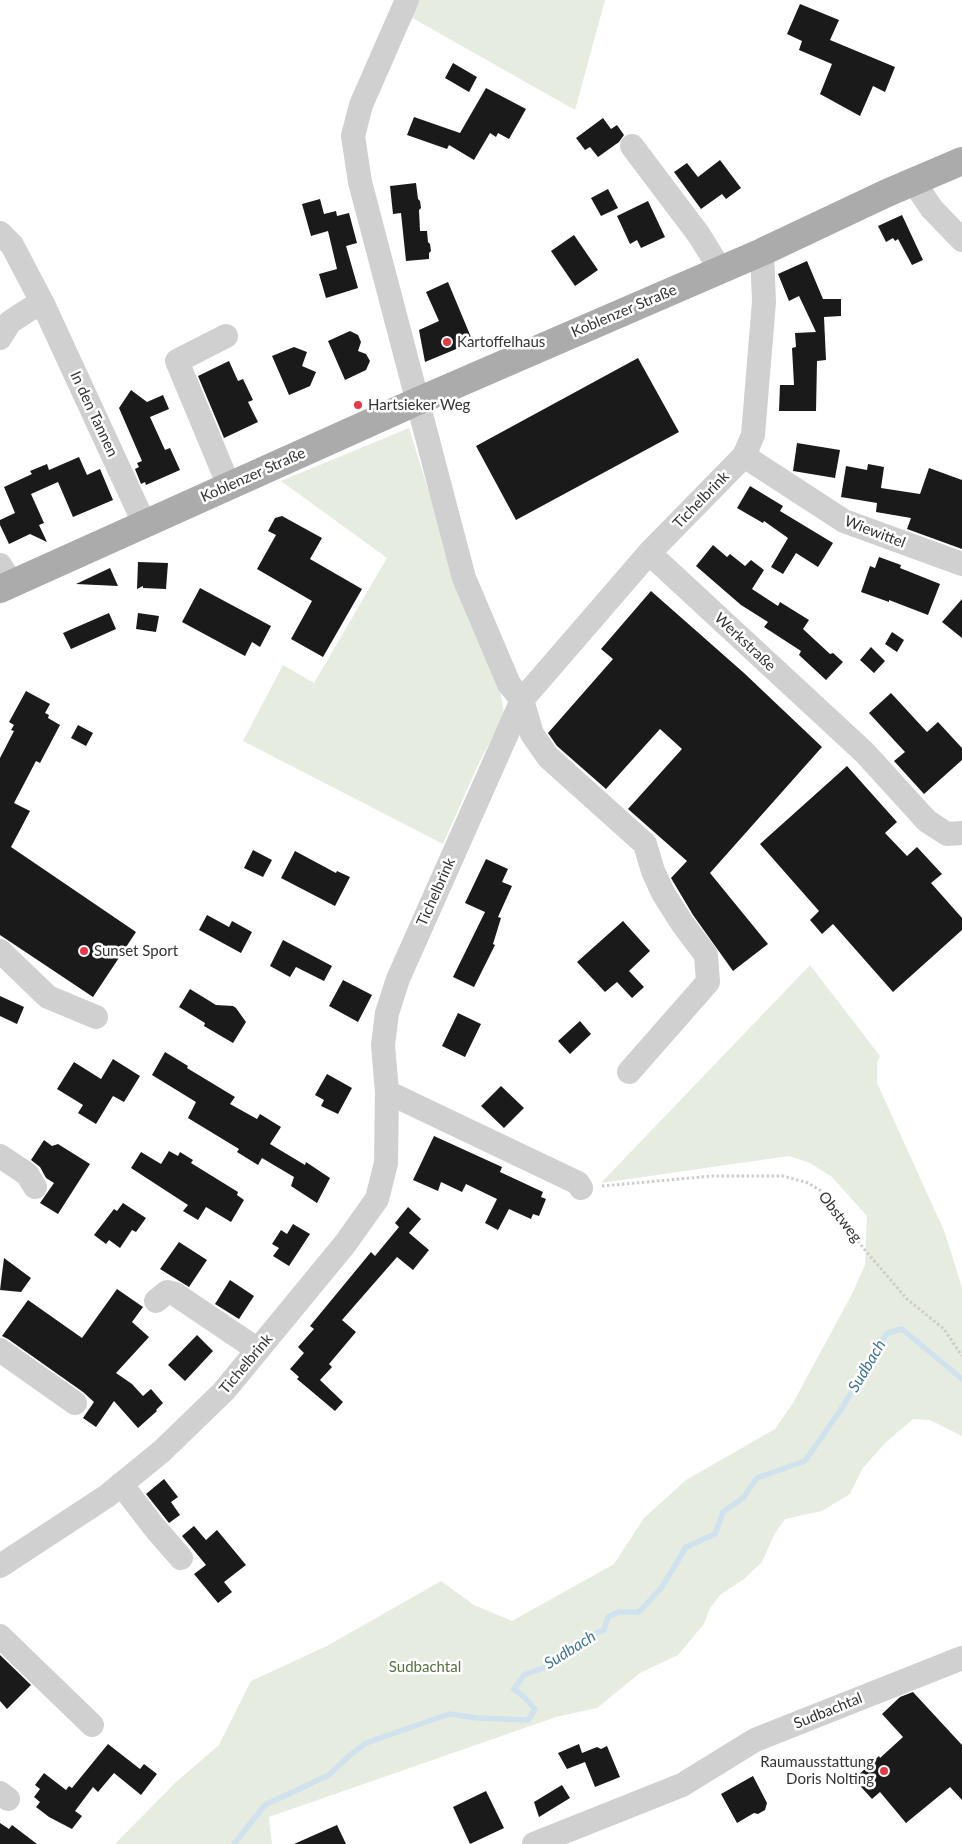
<!DOCTYPE html>
<html>
<head>
<meta charset="utf-8">
<style>
  body { margin:0 }
  canvas { display:block; background:#fff }
</style>
</head>
<body>
<canvas width="962" height="1844"></canvas>
<script>
const ctx = document.querySelector('canvas').getContext('2d');
ctx.lineJoin = 'round';
function fill(path, color) { ctx.fillStyle = color; ctx.fill(path, 'evenodd'); }
const shape = rows => new Path2D(rows.map(r => 'M' + r).join(''));
function stroke(path, color, width, dash) { ctx.strokeStyle = color; ctx.lineWidth = width; ctx.lineCap = dash ? 'butt' : 'round'; ctx.setLineDash(dash || []); ctx.stroke(path); }
function label(font, color, halo, rows, align = 'center') {
  ctx.font = font + ' Lato,sans-serif'; ctx.lineWidth = 5; ctx.setLineDash([]); ctx.textBaseline = 'middle'; ctx.strokeStyle = halo; ctx.fillStyle = color; for (const [text, x, y, turn = 0] of rows) {
    ctx.save(); ctx.translate(x, y); ctx.rotate((+turn || 0) * Math.PI / 180); ctx.textAlign = isNaN(turn) ? turn : align; if (halo) ctx.strokeText(text, 0, 0); ctx.fillText(text, 0, 0); ctx.restore();
  }
}
const green = shape([
  [416,0,605,0,575,110,409,16],
  [409,428,456,579,500,688,504,714,478,765,443,844,243,741,283,665,314,683,387,558,281,481],
  [810,965,880,1056,877,1062,877,1083,945,1233,962,1288,962,1436,930,1420,913,1419,885,1443,862,1469,850,1494,822,1511,785,1519,774,1535,762,1562,744,1579,720,1595,710,1608,704,1624,678,1655,640,1673,597,1708,556,1717,269,1817,272,1844,115,1844,175,1783,219,1745,251,1681,327,1646,441,1581,474,1605,512,1621,614,1564,644,1518,686,1480,775,1429,793,1403,852,1294,865,1265,867,1216,832,1177,810,1163,789,1156,601,1183]
]);
const stream = shape([
  [234,1844,265,1805,329,1775,350,1755,366,1743,449,1714,477,1718,528,1720,535,1709,524,1697,514,1689,524,1675,554,1664,591,1635,604,1630,608,1617,619,1612,639,1612,662,1587,686,1547,715,1534,723,1512,743,1498,757,1478,805,1461,840,1411,887,1333,902,1329,962,1379]
]);
const building = shape([
  [800,4,839,20,830,40,895,67,885,92,873,86,860,116,820,94,832,64,799,50,802,41,787,34],
  [453,63,477,77,469,92,445,78],
  [486,88,526,109,509,139,498,133,496,137,490,133,474,160,449,145,447,149,407,135,414,117,460,133],
  [603,118,611,129,617,125,624,135,619,142,598,157,590,147,585,150,576,138],
  [720,160,741,188,726,199,722,194,701,209,674,172,687,163,698,177],
  [416,183,418,199,420,201,421,208,419,210,420,231,427,231,428,242,430,244,431,251,429,253,429,259,406,261,401,213,393,214,390,186],
  [608,189,618,208,601,216,591,198],
  [320,199,324,214,336,211,337,216,349,213,357,243,346,246,358,288,326,298,319,274,337,269,328,231,311,236,302,204],
  [648,201,665,237,641,248,637,240,630,244,617,216],
  [902,215,923,260,912,265,898,239,895,241,893,238,886,242,878,226],
  [574,235,598,270,575,286,551,251],
  [807,261,823,299,841,299,841,316,824,317,826,360,817,361,816,411,779,411,780,385,794,385,792,348,796,347,795,333,816,332,799,296,789,301,778,274],
  [448,282,473,342,425,362,419,330,439,321,426,292],
  [350,331,358,335,361,342,358,351,366,354,370,361,366,370,345,380,328,341],
  [294,347,307,352,302,366,316,372,310,386,289,395,272,356],
  [638,358,679,432,516,520,476,446],
  [229,361,238,381,243,379,253,400,248,402,258,422,224,438,198,376],
  [131,390,147,402,163,395,169,409,150,417,165,450,170,448,180,470,146,485,145,482,141,484,135,469,139,467,137,463,142,461,119,408],
  [797,443,840,450,835,478,793,471],
  [79,457,87,475,100,469,113,500,73,517,58,482,31,494,44,523,39,525,47,542,30,534,9,544,0,525,0,520,15,513,4,487,32,474,30,471,47,464,49,470],
  [868,464,884,467,881,488,920,494,929,468,962,480,962,549,907,529,911,518,876,512,877,503,841,497,846,466,867,470],
  [750,486,783,506,780,511,833,543,818,567,796,553,783,574,771,567,788,538,764,521,763,523,737,508],
  [282,516,322,538,310,559,362,589,323,657,291,639,312,601,257,569,276,535,268,531,275,518],
  [713,545,727,557,730,554,745,566,751,560,764,570,752,589,778,606,780,602,809,620,803,629,830,654,833,653,843,662,826,680,799,655,801,651,764,627,768,622,741,605,696,566],
  [879,557,901,565,900,568,940,584,928,615,889,600,889,602,861,592,870,566,875,568],
  [138,562,168,563,166,589,143,588,143,586,137,589],
  [110,568,118,586,76,584],
  [200,588,271,626,260,647,252,642,245,656,182,622],
  [651,591,744,673,822,747,710,873,768,944,733,971,693,915,671,878,687,861,628,809,682,749,660,729,606,789,557,746,548,733,613,659,601,649],
  [962,599,962,638,942,622],
  [109,613,116,629,71,649,63,633],
  [138,613,159,616,156,632,136,629],
  [892,632,904,640,897,652,885,644],
  [871,647,885,661,874,673,860,660],
  [26,691,50,704,45,713,49,715,48,718,60,725,40,763,36,761,14,803,30,811,11,847,136,932,93,997,0,935,0,758,14,731,11,730,14,725,9,722],
  [891,693,927,732,938,722,962,748,962,760,924,794,894,761,905,752,869,713],
  [78,725,93,733,86,746,71,738],
  [847,766,897,822,885,833,907,856,917,847,942,874,931,883,962,918,962,930,893,992,833,924,822,934,810,920,819,911,760,844],
  [253,850,272,860,263,877,244,868],
  [295,851,336,873,337,871,350,877,335,906,281,878],
  [486,859,508,869,502,882,512,886,498,917,501,918,493,944,495,945,474,987,453,977,485,912,465,903],
  [207,915,229,927,232,921,252,932,241,953,199,930],
  [623,921,650,951,629,971,644,987,632,998,617,982,605,992,577,962],
  [283,940,332,966,324,981,296,967,290,977,270,966],
  [343,980,372,995,358,1022,329,1006],
  [190,989,216,1005,233,1006,236,1008,246,1022,233,1043,204,1026,205,1023,179,1007],
  [0,996,24,1007,17,1024,0,1016],
  [458,1013,481,1024,465,1057,442,1046],
  [580,1021,591,1034,570,1054,558,1041],
  [165,1052,188,1066,187,1068,235,1097,230,1104,257,1119,260,1114,281,1127,270,1144,305,1165,306,1162,330,1178,317,1203,291,1186,294,1177,262,1158,258,1165,237,1152,239,1149,188,1118,196,1102,152,1075],
  [113,1059,140,1076,124,1102,113,1096,96,1124,78,1113,83,1105,57,1089,74,1062,101,1079],
  [327,1074,352,1088,338,1114,321,1106,324,1100,315,1095],
  [501,1086,524,1108,504,1128,481,1106],
  [434,1136,502,1167,500,1172,543,1192,541,1197,546,1199,539,1216,533,1214,531,1219,509,1209,498,1230,485,1223,497,1199,466,1184,462,1192,441,1182,438,1191,413,1180],
  [44,1140,52,1146,58,1144,90,1164,58,1214,40,1203,54,1183,46,1178,40,1167,31,1160],
  [169,1151,178,1156,180,1152,193,1160,191,1163,238,1192,237,1195,244,1200,231,1222,206,1207,198,1220,183,1211,188,1205,131,1168,141,1152,161,1164],
  [123,1203,146,1218,136,1232,132,1230,120,1248,109,1240,106,1244,94,1235,114,1209,117,1211],
  [408,1207,421,1219,409,1233,429,1250,413,1270,397,1257,342,1320,356,1332,329,1364,332,1367,320,1380,343,1402,335,1411,297,1379,299,1377,290,1369,304,1353,298,1347,314,1329,310,1326,371,1252,375,1256,399,1227,395,1223],
  [293,1224,310,1234,289,1266,273,1256,279,1248,272,1244,281,1230,287,1234],
  [179,1242,207,1260,189,1287,160,1269],
  [4,1258,31,1278,21,1292,0,1290],
  [230,1280,254,1296,239,1319,215,1304],
  [117,1289,143,1307,132,1322,149,1337,116,1373,132,1384,143,1396,151,1389,163,1403,156,1410,157,1411,138,1428,114,1401,96,1427,83,1418,94,1402,83,1392,8,1339,2,1336,28,1300,82,1338],
  [197,1335,213,1351,185,1381,168,1365],
  [164,1479,178,1497,171,1502,180,1515,169,1523,146,1494],
  [194,1526,206,1540,217,1530,246,1565,224,1582,232,1592,218,1603,194,1574,206,1565,182,1536],
  [0,1655,31,1685,7,1709,0,1701],
  [913,1692,962,1745,962,1800,950,1787,906,1823,880,1792,872,1799,854,1779,879,1756,880,1758,903,1737,882,1714,900,1697],
  [108,1744,140,1769,144,1764,157,1774,141,1795,114,1773,98,1792,93,1787,75,1811,82,1816,72,1829,49,1817,36,1807,40,1802,34,1797,40,1789,35,1785,44,1773,66,1790,69,1786,72,1788],
  [579,1744,582,1753,597,1747,601,1749,607,1746,620,1777,595,1787,585,1762,567,1769,558,1753],
  [753,1776,767,1803,765,1810,758,1814,754,1813,737,1823,721,1794],
  [562,1785,570,1798,539,1817,534,1802],
  [486,1791,504,1828,470,1844,453,1807],
  [0,1823,9,1829,12,1825,37,1844,0,1844],
  [337,1825,346,1844,294,1844]
]);
const path = shape([
  [602,1186,713,1176,783,1176,808,1183,823,1192,864,1249,907,1299,944,1329,962,1356]
]);
const minor = shape([
  [407,0,361,105,353,136,360,182,464,578,509,684,522,700,532,734,548,757,645,844,653,871,663,893,682,923,706,955,708,982,629,1072],
  [632,146,699,235,720,269],
  [913,181,932,209,962,240],
  [0,233,12,245,43,304,144,523],
  [226,336,177,361,229,486],
  [0,338,10,322,30,309,43,304],
  [744,456,844,521,962,564],
  [649,553,865,753,927,821,947,834,962,833],
  [0,565,12,584],
  [0,951,48,997,96,1017],
  [387,1092,578,1183,581,1188],
  [0,1156,27,1174,35,1187],
  [156,1301,167,1292,175,1294,258,1350],
  [0,1350,75,1403],
  [121,1484,154,1527,181,1558],
  [0,1566,107,1496,162,1451,224,1391,345,1244,377,1199,386,1163,387,1092,383,1045,387,1013,398,979,522,700,649,553,744,456,753,435,764,302,762,252],
  [0,1636,92,1725],
  [0,1793,8,1799],
  [534,1844,682,1785,755,1740,962,1658]
]);
const major = shape([
  [0,589,418,401,762,252,887,193,962,161]
]);
const markers = [
  [447,342,5,"#e63946"],
  [358,405,5,"#e63946"],
  [84,951,5,"#e63946"],
  [884,1771,5,"#e63946"]
];
const streetNames = [
  ["Koblenzer Straße",624,311,-23],
  ["In den Tannen",94,414,65],
  ["Koblenzer Straße",253,475,-24],
  ["Tichelbrink",701,500,-46],
  ["Wiewittel",875,532,21],
  ["Werkstraße",745,642,43],
  ["Tichelbrink",436,892,-66],
  ["Obstweg",840,1217,52],
  ["Tichelbrink",246,1364,-50],
  ["Sudbachtal",828,1711,-22]
];
const poiNames = [
  ["Kartoffelhaus",457,342],
  ["Hartsieker Weg",368,405],
  ["Sunset Sport",94,951],
  ["Raumausstattung",874,1762,"right"],
  ["Doris Nolting",874,1779,"right"]
];
const parkNames = [
  ["Sudbachtal",425,1667]
];
const waterNames = [
  ["Sudbach",867,1366,-59],
  ["Sudbach",570,1650,-32]
];
fill(green, '#e6ecdf');
stroke(stream, '#cfe2ee', 5.5);
fill(building, '#1a1a1a');
stroke(path, '#cdcdcd', 3, [2.5, 2.5]);
stroke(minor, '#d0d0d0', 24);
stroke(major, '#ababab', 28);
for (const [x, y, r, color] of markers) { const dot = new Path2D(); dot.arc(x, y, r, 0, 2 * Math.PI); ctx.fillStyle = color; ctx.fill(dot); stroke(dot, '#fff', 2); }
label('15px', '#333', '#fff', streetNames);
label('15px', '#333', '#fff', poiNames, 'left');
label('15px', '#56703f', '#fff', parkNames);
label('italic 16px', '#3f7597', '#fff', waterNames);
</script>
</body>
</html>
